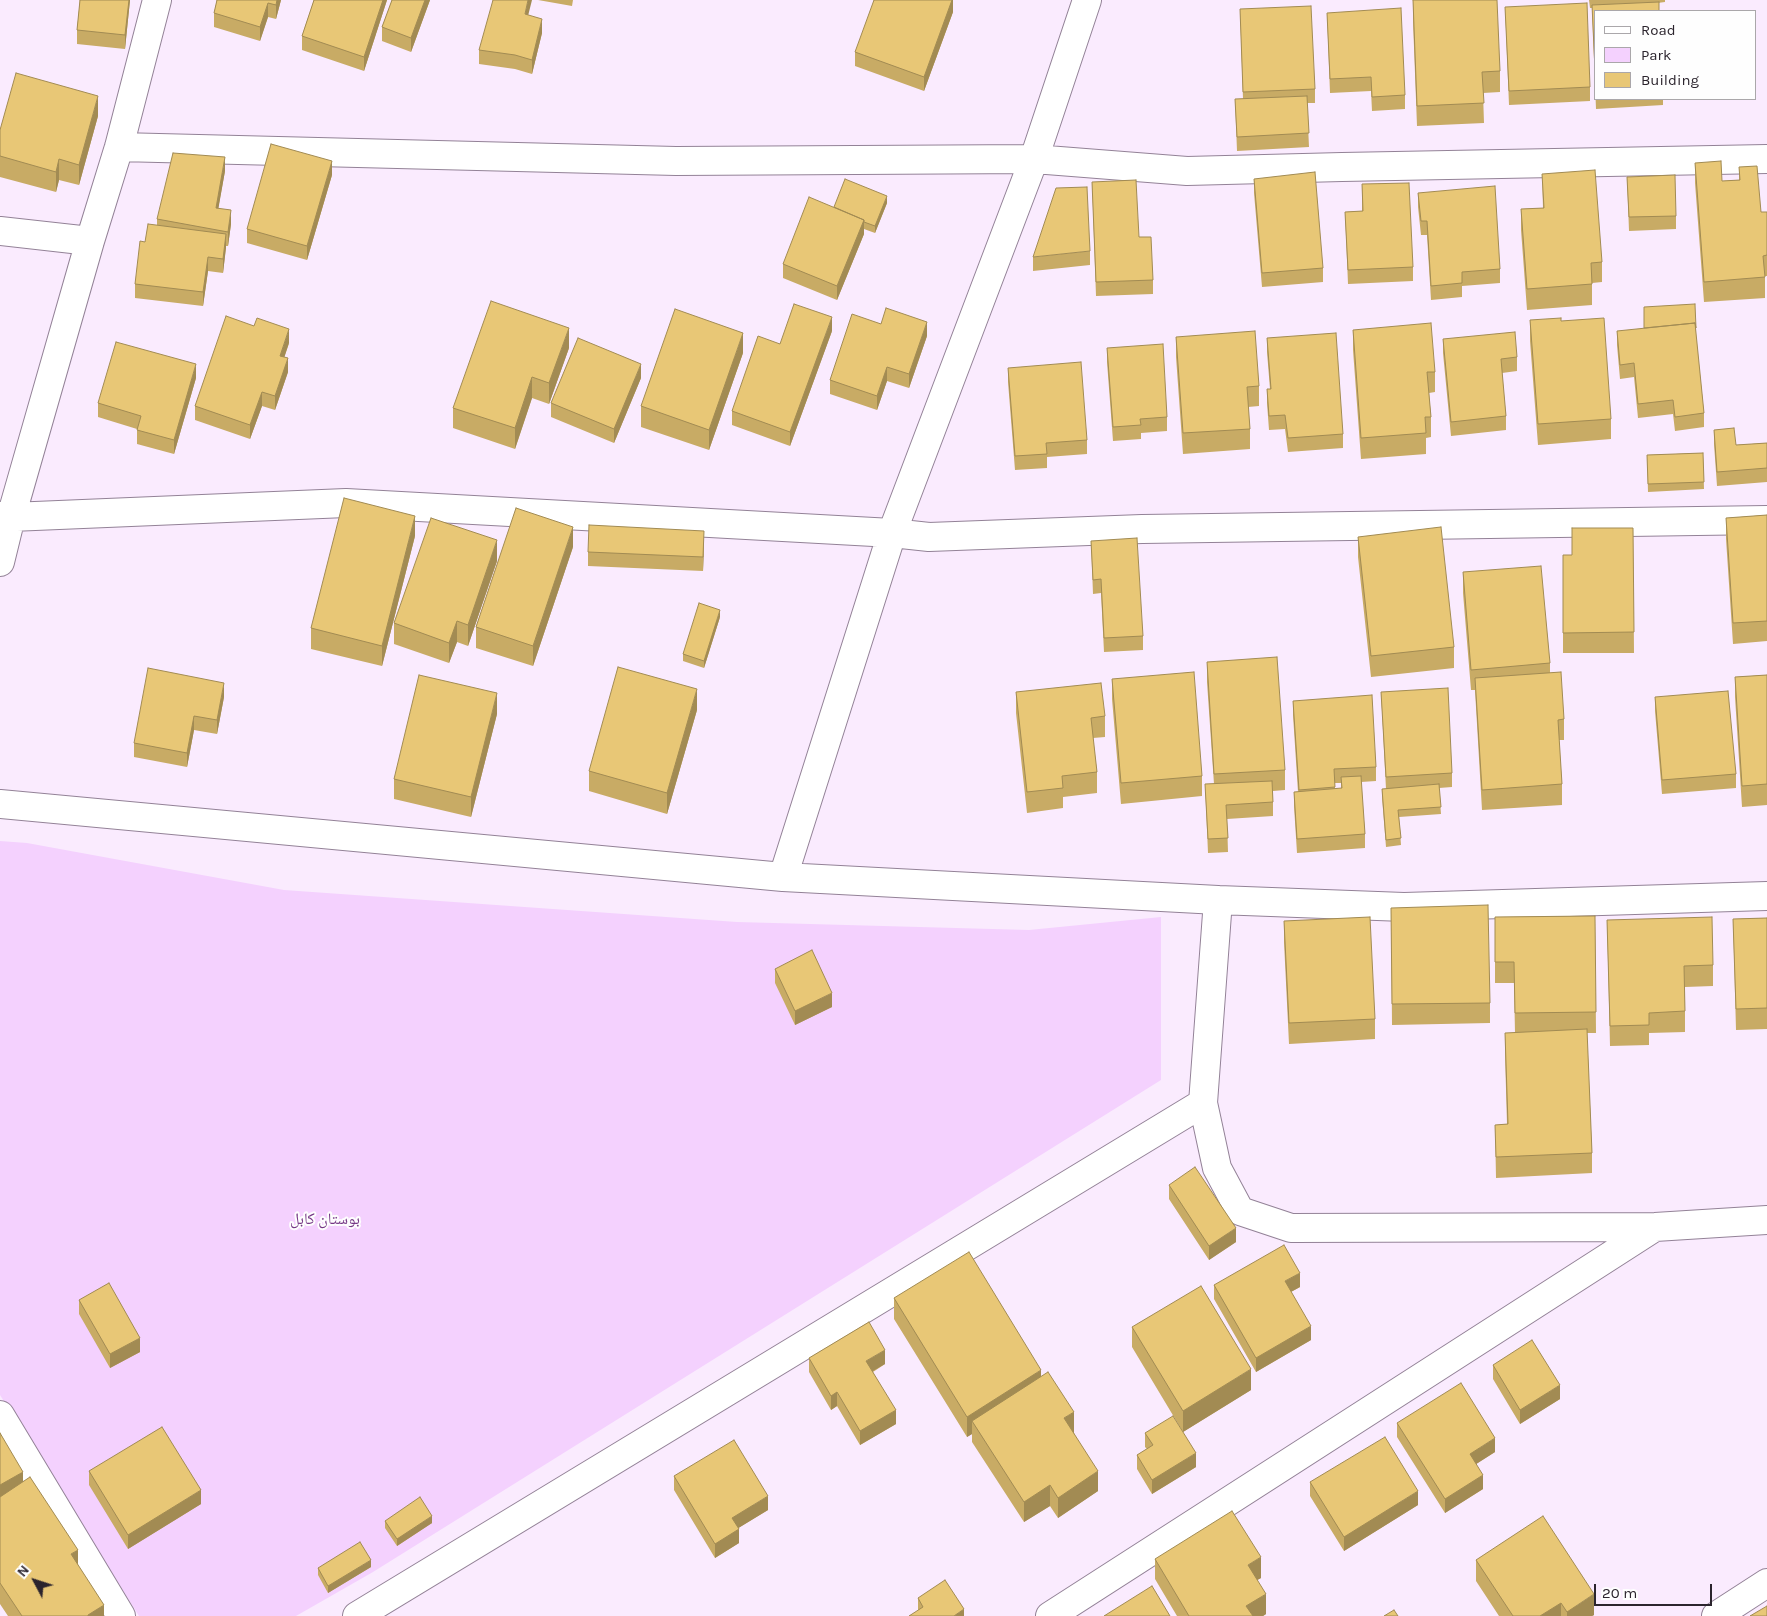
<!DOCTYPE html>
<html>
<head>
<meta charset="utf-8">
<style>
  body { margin:0 }
  #map { position:relative; width:1767px; height:1616px; overflow:hidden; background:#faebfe; font-family:Karla,sans-serif }
  canvas { display:block }
  .legend { position:absolute; left:1594px; top:10px; width:162px; height:90px; box-sizing:border-box; background:#fefefe; border:1px solid #aaa7aa; margin:0; padding:6px 9px; list-style:none; font-size:15px; color:#2b242d }
  .legend li { display:flex; align-items:center; gap:10px; height:25px }
  .legend b { width:25px; border:1px solid #aaa7aa }
  .north { position:absolute; left:10px; top:1556px; width:50px; height:50px; -webkit-text-stroke:4px #fefefe; paint-order:stroke; rotate:310deg; font-size:14px; font-weight:700; line-height:20px; text-align:center; color:#2b242d }
  .north::after { content:''; display:block; margin:auto; width:18px; height:22px; background:#2b242d; clip-path:polygon(50% 0,100% 100%,50% 72%,0 100%) }
  .scale { position:absolute; left:1594px; top:1584px; width:118px; height:22px; box-sizing:border-box; border:2px solid #2b242d; border-top:0; padding-left:6px; font-size:15px; line-height:18px; white-space:nowrap; color:#2b242d; -webkit-text-stroke:4px #fefefe; paint-order:stroke }
</style>
</head>
<body>
<div id="map">
<canvas width="1767" height="1616"></canvas>
<ul class="legend">
<li><b style="height:6px;background:#fff"></b>Road</li>
<li><b style="height:14px;background:#f4d1fe"></b>Park</li>
<li><b style="height:14px;background:#e8c776"></b>Building</li>
</ul>
<div class="north">N</div>
<div class="scale">20 m</div>
</div>
<script>
const ctx = document.querySelector('canvas').getContext('2d');
ctx.lineJoin = 'round';
function fill(path, color) { ctx.fillStyle = color; ctx.fill(path, 'evenodd'); }
const shape = rows => new Path2D(rows.map(r => 'M' + r).join(''));
function stroke(path, color, width, dash) { ctx.strokeStyle = color; ctx.lineWidth = width; ctx.lineCap = dash ? 'butt' : 'round'; ctx.setLineDash(dash || []); ctx.stroke(path); }
function label(font, color, halo, rows, align = 'center') {
  ctx.font = font + ' Karla,"Noto Naskh Arabic",sans-serif'; ctx.lineWidth = 4; ctx.setLineDash([]); ctx.textBaseline = 'middle'; ctx.strokeStyle = halo; ctx.fillStyle = color; for (const [text, x, y, turn = 0] of rows) {
    ctx.save(); ctx.translate(x, y); ctx.rotate((+turn || 0) * Math.PI / 180); ctx.textAlign = isNaN(turn) ? turn : align; if (halo) ctx.strokeText(text, 0, 0); ctx.fillText(text, 0, 0); ctx.restore();
  }
}
const green = shape([
  [0,841,27,843,284,890,737,922,1029,930,1161,917,1161,1080,373,1572,296,1616,139,1616,0,1395]
]);
const minor = shape([
  [119,147,676,161,1034,159,1187,171,1342,167,1767,159],
  [0,231,90,241],
  [0,516,11,517,346,503,892,533,929,537,1142,529,1767,520],
  [0,562,11,517,90,241,119,147,157,0],
  [0,804,783,877,1218,900,1404,907,1767,896],
  [783,877,892,533,1034,159,1087,0],
  [1218,900,1203,1103,1217,1168,1240,1211,1291,1228,1655,1227,1767,1220],
  [0,1415,121,1616],
  [357,1616,1203,1103],
  [1050,1616,1655,1227],
  [1716,1616,1767,1583]
]);
const wall = shape([
  [80,0,130,0,125,49,77,44,77,30],
  [217,0,281,0,276,19,268,17,260,41,214,27,214,13],
  [314,0,387,0,364,71,302,50,302,36],
  [392,0,430,0,411,52,382,41,382,27],
  [538,0,573,0,572,6],
  [953,0,953,12,924,91,855,66,855,52],
  [1413,0,1500,71,1500,92,1483,93,1484,123,1417,126,1413,21],
  [1589,0,1665,0,1665,2,1596,11,1596,99,1663,99,1663,105,1596,109,1592,8,1590,8],
  [1505,7,1590,87,1590,101,1509,105],
  [1240,9,1315,89,1315,103,1307,103,1309,147,1237,151,1235,99,1243,99],
  [1327,13,1405,95,1405,109,1372,111,1371,91,1330,93],
  [528,15,542,33,532,74,515,69,479,64,479,50],
  [98,116,79,185,59,180,56,192,0,177,0,130],
  [1695,163,1722,181,1739,180,1739,167,1761,212,1767,212,1767,276,1765,276,1765,298,1704,302,1695,183],
  [225,171,218,209,231,224,228,246,226,246,223,273,208,271,203,306,135,298,135,284,145,242,157,225,157,219],
  [1542,174,1602,262,1602,282,1592,283,1592,305,1527,310,1521,230,1521,209,1543,208],
  [332,175,307,260,247,243,247,229],
  [1627,177,1676,216,1676,229,1629,231],
  [1254,179,1323,268,1323,282,1262,287,1254,193],
  [1092,182,1139,237,1153,280,1153,294,1096,296],
  [1362,184,1413,267,1413,281,1348,284,1345,212,1362,211],
  [1418,193,1500,269,1500,283,1462,286,1462,297,1431,300,1427,235,1421,235,1418,207],
  [887,203,875,233,864,229,864,234,837,300,783,278,783,264,834,207],
  [1090,251,1090,265,1033,271,1033,257],
  [1530,320,1561,321,1611,419,1611,439,1538,445,1530,341],
  [1696,328,1696,336,1704,413,1704,427,1675,431,1673,414,1638,418,1634,377,1620,379,1617,345,1617,331],
  [1353,330,1435,372,1435,392,1429,393,1431,417,1431,437,1426,438,1426,454,1361,459,1353,350],
  [832,331,790,446,732,425,732,411],
  [927,336,909,388,887,381,877,410,830,394,830,380],
  [1176,337,1259,386,1259,406,1248,407,1250,429,1250,449,1183,454,1176,357],
  [1267,338,1343,434,1343,448,1288,452,1285,429,1269,430,1267,403,1267,389,1270,389,1267,352],
  [1443,339,1517,357,1517,371,1502,373,1506,416,1506,430,1451,436,1443,353],
  [289,343,284,358,288,372,275,410,262,406,250,439,195,420,195,406],
  [569,348,549,404,532,398,515,449,453,428,453,408],
  [1107,348,1167,417,1167,431,1141,433,1141,439,1113,441,1107,362],
  [743,353,709,450,641,427,641,406],
  [1008,368,1087,440,1087,454,1047,457,1047,468,1015,470,1008,382],
  [196,378,174,454,137,444,137,429,98,417,98,403],
  [641,378,614,443,551,417,551,403],
  [1714,430,1736,445,1767,443,1767,482,1717,486,1714,444],
  [1703,453,1704,489,1648,492,1647,455],
  [1767,515,1767,641,1733,644,1726,539,1726,518],
  [1633,528,1634,653,1563,653,1563,555,1572,555],
  [415,536,382,666,311,649,311,628],
  [1358,537,1454,647,1454,668,1371,677,1358,557],
  [1091,541,1143,636,1143,650,1104,652,1101,593,1093,594],
  [704,545,703,571,588,566,588,552],
  [573,547,533,666,476,648,476,627],
  [497,561,468,646,457,642,449,663,394,644,394,623],
  [1463,572,1550,663,1550,673,1564,719,1564,740,1559,740,1562,784,1562,805,1482,810,1475,690,1471,690,1463,593],
  [720,617,704,668,683,661,683,654],
  [1207,662,1285,770,1285,790,1273,791,1273,816,1227,819,1228,852,1208,853,1205,784,1214,784,1207,682],
  [1767,675,1767,805,1742,807,1735,697,1735,677],
  [1112,679,1202,776,1202,796,1121,804,1112,699],
  [1016,692,1105,716,1105,737,1093,738,1097,772,1097,793,1063,797,1063,808,1027,813,1016,713],
  [1381,692,1452,773,1452,787,1439,788,1441,814,1399,817,1401,845,1386,847,1382,797,1382,789,1386,789],
  [224,697,217,734,194,730,187,767,134,757,134,743],
  [1655,697,1736,774,1736,788,1662,794,1655,711],
  [1293,701,1376,767,1376,781,1361,782,1365,834,1365,848,1297,853,1294,806,1294,792,1298,792,1293,715],
  [1335,783,1341,783,1341,789,1335,789],
  [697,710,667,814,589,791,589,771],
  [497,714,471,817,394,799,394,779],
  [1391,908,1490,1003,1490,1023,1392,1025],
  [1595,916,1596,1033,1587,1033,1592,1153,1592,1173,1496,1178,1495,1125,1507,1124,1505,1054,1505,1033,1515,1033,1514,983,1495,983,1495,917],
  [1767,918,1767,1029,1736,1030,1733,919],
  [1607,920,1713,965,1713,986,1685,987,1685,1032,1649,1033,1649,1045,1610,1046],
  [1284,921,1375,1019,1375,1039,1289,1044,1284,942],
  [775,969,832,1007,795,1025,775,983],
  [1169,1185,1236,1242,1209,1260,1169,1199],
  [1214,1285,1300,1287,1291,1292,1311,1340,1256,1372,1214,1299],
  [894,1298,1041,1377,1074,1433,1098,1491,1058,1518,1050,1506,1024,1522,972,1442,972,1434,967,1437,894,1319],
  [79,1300,140,1352,110,1368,79,1314],
  [1132,1327,1251,1390,1183,1432,1132,1347],
  [809,1358,885,1364,873,1372,896,1424,860,1445,837,1406,831,1410,809,1372],
  [1493,1365,1560,1399,1520,1424,1493,1379],
  [1397,1423,1495,1452,1476,1464,1483,1489,1445,1513,1397,1437],
  [0,1433,23,1482,78,1566,104,1616,8,1616,0,1604],
  [1145,1433,1196,1467,1152,1494,1137,1469,1137,1455,1147,1449,1145,1447],
  [89,1471,201,1504,128,1549,89,1485],
  [674,1476,768,1510,738,1528,739,1543,715,1558,674,1490],
  [1310,1482,1418,1505,1344,1551,1310,1496],
  [385,1521,432,1523,397,1546,385,1528],
  [1155,1559,1261,1578,1257,1580,1266,1614,1263,1616,1177,1616,1155,1579],
  [1476,1560,1594,1615,1592,1616,1499,1616,1476,1581],
  [371,1567,328,1593,318,1575,318,1568],
  [918,1598,964,1616,918,1610]
]);
const shadedWall = shape([
  [129,0,130,0,125,49,125,35],
  [277,0,281,0,276,19,276,5],
  [383,0,387,0,364,71,364,57],
  [425,0,430,0,411,52,411,38],
  [528,0,532,0,525,28,525,14],
  [952,0,953,0,953,12,924,91,924,77],
  [268,3,268,17,260,41,260,27],
  [542,19,542,33,532,74,532,60],
  [98,96,98,116,79,185,79,165],
  [225,157,225,171,216,222,216,208],
  [59,159,59,180,56,192,56,172],
  [332,161,332,175,307,260,307,246],
  [887,196,887,203,875,233,875,226],
  [231,210,231,224,228,246,228,232],
  [864,220,864,234,837,300,837,286],
  [226,234,226,248,223,273,223,259],
  [208,257,208,271,203,306,203,292],
  [832,317,832,331,790,446,790,432],
  [927,322,927,336,909,388,909,374],
  [569,328,569,348,549,404,549,383],
  [289,329,289,343,280,370,280,356],
  [743,333,743,353,709,450,709,430],
  [288,358,288,372,275,410,275,396],
  [196,364,196,378,174,454,174,440],
  [641,364,641,378,614,443,614,429],
  [887,367,887,381,877,410,877,396],
  [532,377,532,398,515,449,515,428],
  [262,392,262,406,250,439,250,425],
  [415,516,415,536,382,666,382,646],
  [573,527,573,547,533,666,533,646],
  [704,531,704,545,703,571,703,557],
  [497,540,497,561,468,646,468,625],
  [720,610,720,617,704,668,704,661],
  [457,621,457,642,449,663,449,643],
  [224,683,224,697,217,734,217,720],
  [697,689,697,710,667,814,667,793],
  [497,693,497,714,471,817,471,797],
  [194,716,194,730,187,767,187,753],
  [832,993,832,1007,795,1025,795,1011],
  [1236,1228,1236,1242,1209,1260,1209,1246],
  [1300,1273,1300,1287,1285,1295,1285,1281],
  [1311,1326,1311,1340,1256,1372,1256,1358],
  [140,1338,140,1352,110,1368,110,1354],
  [885,1350,885,1364,866,1375,866,1361],
  [1251,1369,1251,1390,1183,1432,1183,1411],
  [1041,1370,1041,1391,972,1421,972,1434,967,1437,967,1417],
  [1560,1385,1560,1399,1520,1424,1520,1410],
  [837,1392,837,1406,831,1410,831,1396],
  [896,1410,896,1424,860,1445,860,1431],
  [1074,1412,1074,1433,1064,1439,1064,1418],
  [1495,1438,1495,1452,1470,1468,1470,1454],
  [1196,1453,1196,1467,1152,1494,1152,1480],
  [1098,1471,1098,1491,1058,1518,1058,1498],
  [23,1472,23,1486,0,1499,0,1485],
  [1483,1475,1483,1489,1445,1513,1445,1499],
  [1050,1485,1050,1506,1024,1522,1024,1502],
  [201,1490,201,1504,128,1549,128,1535],
  [1418,1491,1418,1505,1344,1551,1344,1537],
  [768,1496,768,1510,732,1532,732,1518],
  [432,1516,432,1523,397,1546,397,1539],
  [739,1529,739,1543,715,1558,715,1544],
  [78,1550,78,1571,71,1554],
  [1261,1557,1261,1578,1248,1585,1248,1565],
  [371,1560,371,1567,328,1593,328,1586],
  [1266,1594,1266,1614,1263,1616,1246,1616,1246,1606],
  [1594,1594,1594,1615,1592,1616,1567,1616,1567,1612],
  [1561,1603,1561,1616,1540,1616],
  [104,1605,104,1616,88,1616,88,1615],
  [964,1609,964,1616,954,1616]
]);
const building = shape([
  [80,0,129,0,125,35,77,30,80,0],
  [217,0,277,0,276,5,268,3,260,27,214,13,217,0],
  [314,0,383,0,364,57,302,36,314,0],
  [392,0,425,0,411,38,382,27,392,0],
  [493,0,528,0,525,14,542,19,532,60,515,55,479,50,493,0],
  [874,0,952,0,924,77,855,52,874,0],
  [1413,0,1497,0,1500,71,1482,72,1484,103,1417,106,1413,0],
  [1659,2,1659,11,1596,11,1596,92,1592,5,1659,2],
  [1587,3,1590,87,1509,91,1505,7,1587,3],
  [1311,6,1315,89,1243,92,1240,9,1311,6],
  [1401,8,1405,95,1372,97,1371,77,1330,79,1327,13,1401,8],
  [16,73,98,96,79,165,59,159,56,172,0,156,0,130,16,73],
  [1307,96,1309,133,1237,137,1235,99,1307,96],
  [271,144,332,161,307,246,247,229,271,144],
  [173,153,225,157,216,208,231,210,228,232,157,219,173,153],
  [1721,161,1722,181,1740,180,1739,167,1757,166,1761,212,1767,212,1767,255,1763,256,1765,277,1704,282,1695,163,1721,161],
  [1595,170,1602,262,1591,263,1592,284,1527,289,1521,209,1544,208,1542,174,1595,170],
  [1315,172,1323,268,1262,273,1254,179,1315,172],
  [1675,175,1676,216,1629,217,1627,177,1675,175],
  [845,179,887,196,875,226,864,222,864,220,834,207,845,179],
  [1136,180,1139,237,1151,237,1153,280,1096,282,1092,182,1136,180],
  [1409,183,1413,267,1348,270,1345,212,1363,211,1362,184,1409,183],
  [1495,186,1500,269,1462,272,1462,283,1431,286,1427,221,1421,221,1418,193,1495,186],
  [1087,187,1090,251,1033,257,1056,188,1087,187],
  [809,197,864,220,837,286,783,264,809,197],
  [148,224,226,234,223,259,208,257,203,292,135,284,140,241,145,242,148,224],
  [491,301,569,328,549,383,532,377,515,428,453,408,491,301],
  [794,304,832,317,790,432,732,411,758,336,780,344,794,304],
  [1695,304,1696,328,1695,323,1644,328,1644,307,1695,304],
  [886,308,927,322,909,374,887,367,877,396,830,380,852,314,881,324,886,308],
  [675,309,743,333,709,430,641,406,675,309],
  [226,316,254,326,257,318,289,329,280,356,288,358,275,396,262,392,250,425,195,406,226,316],
  [1561,318,1561,321,1604,318,1611,419,1538,424,1530,320,1561,318],
  [1431,323,1435,372,1427,372,1431,417,1425,417,1426,433,1361,438,1353,330,1431,323],
  [1695,323,1704,413,1675,417,1673,400,1638,404,1634,363,1620,365,1617,331,1695,323],
  [1255,331,1259,386,1247,387,1250,429,1183,433,1176,337,1255,331],
  [1515,332,1517,357,1501,359,1506,416,1451,422,1443,339,1515,332],
  [1336,333,1343,434,1288,438,1285,415,1269,416,1267,389,1271,389,1267,338,1336,333],
  [578,338,641,364,614,429,551,403,578,338],
  [116,342,196,364,174,440,137,430,141,416,98,403,116,342],
  [1163,344,1167,417,1140,419,1141,425,1113,427,1107,348,1163,344],
  [1081,362,1087,440,1046,443,1047,454,1015,456,1008,368,1081,362],
  [1734,428,1736,445,1767,443,1767,468,1717,472,1714,430,1734,428],
  [1703,453,1704,482,1648,484,1647,455,1703,453],
  [344,498,415,516,382,646,311,628,344,498],
  [516,508,573,527,533,646,476,627,516,508],
  [1767,515,1767,621,1733,623,1726,518,1767,515],
  [431,518,497,540,468,625,457,621,449,643,394,623,431,518],
  [589,525,704,531,703,557,588,552,589,525],
  [1441,527,1454,647,1371,656,1358,537,1441,527],
  [1572,528,1633,528,1634,632,1563,633,1563,555,1572,555,1572,528],
  [1137,538,1143,636,1104,638,1101,579,1093,580,1091,541,1137,538],
  [1541,566,1550,663,1471,670,1463,572,1541,566],
  [699,603,720,610,704,661,683,654,699,603],
  [1277,657,1285,770,1214,774,1207,662,1277,657],
  [618,667,697,689,667,793,589,771,618,667],
  [148,668,224,683,217,720,194,716,187,753,134,743,148,668],
  [1194,672,1202,776,1121,783,1112,679,1194,672],
  [1561,672,1564,719,1558,720,1562,784,1482,790,1475,678,1561,672],
  [419,675,497,693,471,797,394,779,419,675],
  [1767,675,1767,784,1742,786,1735,677,1767,675],
  [1101,683,1105,716,1091,718,1097,772,1062,776,1063,788,1027,792,1016,692,1101,683],
  [1448,688,1452,773,1386,777,1381,692,1448,688],
  [1728,691,1736,774,1662,780,1655,697,1728,691],
  [1372,695,1376,767,1334,769,1335,787,1299,790,1293,701,1372,695],
  [1361,776,1365,834,1297,839,1294,792,1342,788,1341,777,1361,776],
  [1272,781,1273,802,1226,805,1228,838,1208,839,1205,784,1272,781],
  [1439,784,1441,807,1398,810,1401,838,1386,840,1382,789,1439,784],
  [1488,905,1490,1003,1392,1004,1391,908,1488,905],
  [1595,916,1596,1012,1515,1013,1514,962,1495,962,1495,917,1595,916],
  [1370,917,1375,1019,1289,1023,1284,921,1370,917],
  [1712,917,1713,965,1684,966,1685,1011,1649,1013,1649,1025,1610,1026,1607,920,1712,917],
  [1767,918,1767,1008,1736,1009,1733,919,1767,918],
  [812,950,832,993,795,1011,775,969,812,950],
  [1587,1029,1592,1153,1496,1157,1495,1125,1508,1124,1505,1033,1587,1029],
  [1195,1167,1236,1228,1209,1246,1169,1185,1195,1167],
  [1284,1245,1300,1273,1285,1281,1311,1326,1256,1358,1214,1285,1284,1245],
  [969,1252,1041,1370,967,1417,894,1298,969,1252],
  [109,1283,140,1338,110,1354,79,1300,109,1283],
  [1201,1286,1251,1369,1183,1411,1132,1327,1201,1286],
  [869,1322,885,1350,866,1361,896,1410,860,1431,837,1392,831,1396,809,1358,869,1322],
  [1532,1340,1560,1385,1520,1410,1493,1365,1532,1340],
  [1048,1372,1074,1412,1064,1418,1098,1471,1058,1498,1050,1485,1024,1502,972,1421,1048,1372],
  [1461,1383,1495,1438,1470,1454,1483,1475,1445,1499,1397,1423,1461,1383],
  [1173,1416,1196,1453,1152,1480,1137,1455,1153,1445,1145,1433,1173,1416],
  [162,1427,201,1490,128,1535,89,1471,162,1427],
  [0,1433,23,1472,0,1485,0,1433],
  [1385,1437,1418,1491,1344,1537,1310,1482,1385,1437],
  [734,1440,768,1496,732,1518,739,1529,715,1544,674,1476,734,1440],
  [30,1477,78,1550,71,1554,104,1605,88,1615,88,1616,22,1616,0,1583,0,1497,30,1477],
  [420,1497,432,1516,397,1539,385,1521,420,1497],
  [1232,1511,1261,1557,1248,1565,1266,1594,1246,1606,1253,1616,1189,1616,1155,1559,1232,1511],
  [1543,1516,1594,1594,1567,1612,1561,1603,1540,1616,1513,1616,1476,1560,1543,1516],
  [360,1542,371,1560,328,1586,318,1568,360,1542],
  [945,1580,964,1609,954,1616,909,1616,923,1607,918,1598,945,1580],
  [1152,1586,1170,1616,1104,1616,1152,1586],
  [1767,1606,1767,1616,1750,1616,1767,1606],
  [1394,1610,1398,1616,1384,1616,1394,1610]
]);
const parkNames = [
  ["بوستان کابل",325,1219]
];
fill(green, '#f4d1fe');
stroke(minor, '#938297', 30);
stroke(minor, '#fff', 28);
fill(wall, '#c8ab65');
fill(shadedWall, '#a28b53');
fill(building, '#e8c776');
stroke(building, '#a28b53', 1);
label('16px', '#753785', '#fefefe', parkNames);
</script>
</body>
</html>
